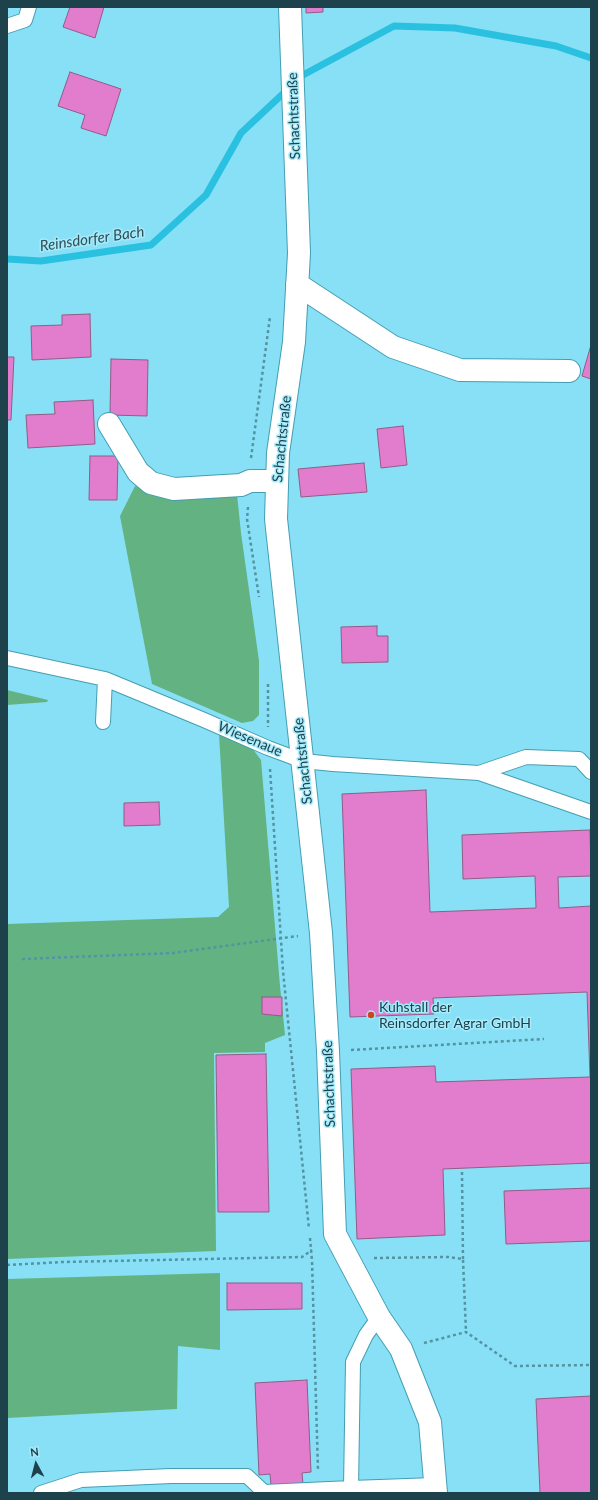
<!DOCTYPE html>
<html>
<head>
<meta charset="utf-8">
<style>
  body { margin:0 }
  #map { position:relative; width:598px; height:1500px; overflow:hidden; background:#88e0f6; font-family:Lato,sans-serif }
  canvas { display:block }
  .frame { position:absolute; inset:0; border:8px solid #1d424b; pointer-events:none }
  .north { position:absolute; left:16px; top:1444px; width:40px; height:40px; -webkit-text-stroke:3px #a6ebfc; paint-order:stroke; rotate:353deg; font-size:11px; font-weight:700; line-height:16px; text-align:center; color:#1d424b }
  .north::after { content:''; display:block; margin:auto; width:14px; height:18px; background:#1d424b; clip-path:polygon(50% 0,100% 100%,50% 72%,0 100%) }
</style>
</head>
<body>
<div id="map">
<canvas width="598" height="1500"></canvas>
<div class="frame"></div>
<div class="north">N</div>
</div>
<script>
const ctx = document.querySelector('canvas').getContext('2d');
ctx.lineJoin = 'round';
function fill(path, color) { ctx.fillStyle = color; ctx.fill(path, 'evenodd'); }
const shape = rows => new Path2D(rows.map(r => 'M' + r).join(''));
function stroke(path, color, width, dash) { ctx.strokeStyle = color; ctx.lineWidth = width; ctx.lineCap = dash ? 'butt' : 'round'; ctx.setLineDash(dash || []); ctx.stroke(path); }
function label(font, color, halo, rows, align = 'center') {
  ctx.font = font + ' Lato,sans-serif'; ctx.lineWidth = 3; ctx.setLineDash([]); ctx.textBaseline = 'middle'; ctx.strokeStyle = halo; ctx.fillStyle = color; for (const [text, x, y, turn = 0] of rows) {
    ctx.save(); ctx.translate(x, y); ctx.rotate((+turn || 0) * Math.PI / 180); ctx.textAlign = isNaN(turn) ? turn : align; if (halo) ctx.strokeText(text, 0, 0); ctx.fillText(text, 0, 0); ctx.restore();
  }
}
const green = shape([
  [135,486,146,491,237,494,241,533,259,661,259,715,253,721,242,723,152,684,120,516],
  [7,690,48,700,47,702,7,705],
  [219,734,252,748,261,760,280,986,285,1035,265,1043,265,1052,214,1053,216,1251,7,1259,7,924,218,917,229,907],
  [220,1273,220,1350,178,1346,177,1409,7,1418,7,1279]
]);
const stream = shape([
  [297,80,303,75,394,26,455,28,556,46,591,58],
  [7,259,41,261,151,245,206,195,241,133,288,89]
]);
const building = shape([
  [70,7,104,7,95,38,63,27,70,7],
  [306,7,323,7,323,12,306,13,306,7],
  [70,72,121,89,106,136,81,128,85,115,58,106,70,72],
  [90,314,91,357,32,360,31,326,62,325,62,315,90,314],
  [591,345,591,379,582,376,591,345],
  [7,357,14,357,11,420,7,420,7,357],
  [111,359,148,360,147,416,110,415,111,359],
  [93,400,95,444,28,448,26,415,55,414,54,402,93,400],
  [403,426,407,465,381,468,377,429,403,426],
  [90,456,118,456,117,500,89,500,90,456],
  [364,463,367,492,301,497,298,469,364,463],
  [377,626,377,636,388,636,388,662,342,663,341,627,377,626],
  [426,790,430,912,536,908,535,876,463,879,462,835,590,830,591,876,558,877,559,908,591,906,591,1163,443,1169,445,1235,357,1239,351,1069,435,1066,436,1082,590,1077,587,992,433,998,434,1014,350,1017,342,794,426,790],
  [159,802,160,825,124,826,124,803,159,802],
  [262,997,282,997,282,1016,262,1014,262,997],
  [266,1054,269,1212,218,1212,216,1055,266,1054],
  [591,1188,591,1241,506,1244,504,1191,591,1188],
  [227,1283,302,1283,302,1309,227,1310,227,1283],
  [307,1380,311,1472,302,1473,303,1484,271,1485,270,1474,259,1475,255,1383,307,1380],
  [591,1396,591,1493,540,1493,536,1399,591,1396]
]);
const path = shape([
  [251,458,270,317],
  [248,507,247,519,259,597],
  [268,684,268,727],
  [270,769,283,971,309,1229],
  [22,959,173,953,298,936],
  [351,1050,544,1039],
  [462,1172,463,1259],
  [310,1238,312,1261,318,1471],
  [374,1258,448,1257,463,1259,466,1332],
  [7,1265,63,1262,302,1257,312,1250],
  [424,1343,466,1332,515,1366,591,1365]
]);
const service = shape([
  [7,26,25,20,29,7],
  [7,658,105,679,204,720,268,748,303,761,333,764,479,773,591,812],
  [103,722,105,679],
  [479,773,526,757,579,759,591,772],
  [379,1317,366,1335,353,1362,351,1488,435,1485],
  [41,1493,81,1480,171,1476,247,1476,264,1492,351,1488]
]);
const minor = shape([
  [290,7,299,253,294,342,278,453,276,519,321,933,328,1051,335,1234,379,1317,401,1349,430,1422,436,1493],
  [297,284,393,347,460,370,569,371],
  [109,424,138,472,151,483,174,489,241,485,250,481,277,481]
]);
const markers = [
  [371,1015,4,"#ce4420"]
];
const streetNames = [
  ["Schachtstraße",294,116,-92],
  ["Schachtstraße",282,439,-84],
  ["Wiesenaue",250,739,23],
  ["Schachtstraße",303,761,-96],
  ["Schachtstraße",329,1084,-92]
];
const poiNames = [
  ["Kuhstall der",379,1007],
  ["Reinsdorfer Agrar GmbH",379,1023]
];
const waterNames = [
  ["Reinsdorfer Bach",92,239,-8]
];
fill(green, '#63b281');
stroke(stream, '#2ac1e0', 7);
fill(building, '#e17dcc');
stroke(building, '#915c85', 1);
stroke(service, '#449eb2', 16);
stroke(minor, '#449eb2', 24);
stroke(path, '#5493a2', 2.5, [3, 3]);
stroke(service, '#fff', 14);
stroke(minor, '#fff', 22);
for (const [x, y, r, color] of markers) { const dot = new Path2D(); dot.arc(x, y, r, 0, 2 * Math.PI); ctx.fillStyle = color; ctx.fill(dot); stroke(dot, '#a6ebfc', 1.5); }
label('14px', '#1d424b', '#a6ebfc', streetNames);
label('14px', '#1d424b', '#a6ebfc', poiNames, 'left');
label('italic 15px', '#304e55', '#a6ebfc', waterNames);
</script>
</body>
</html>
